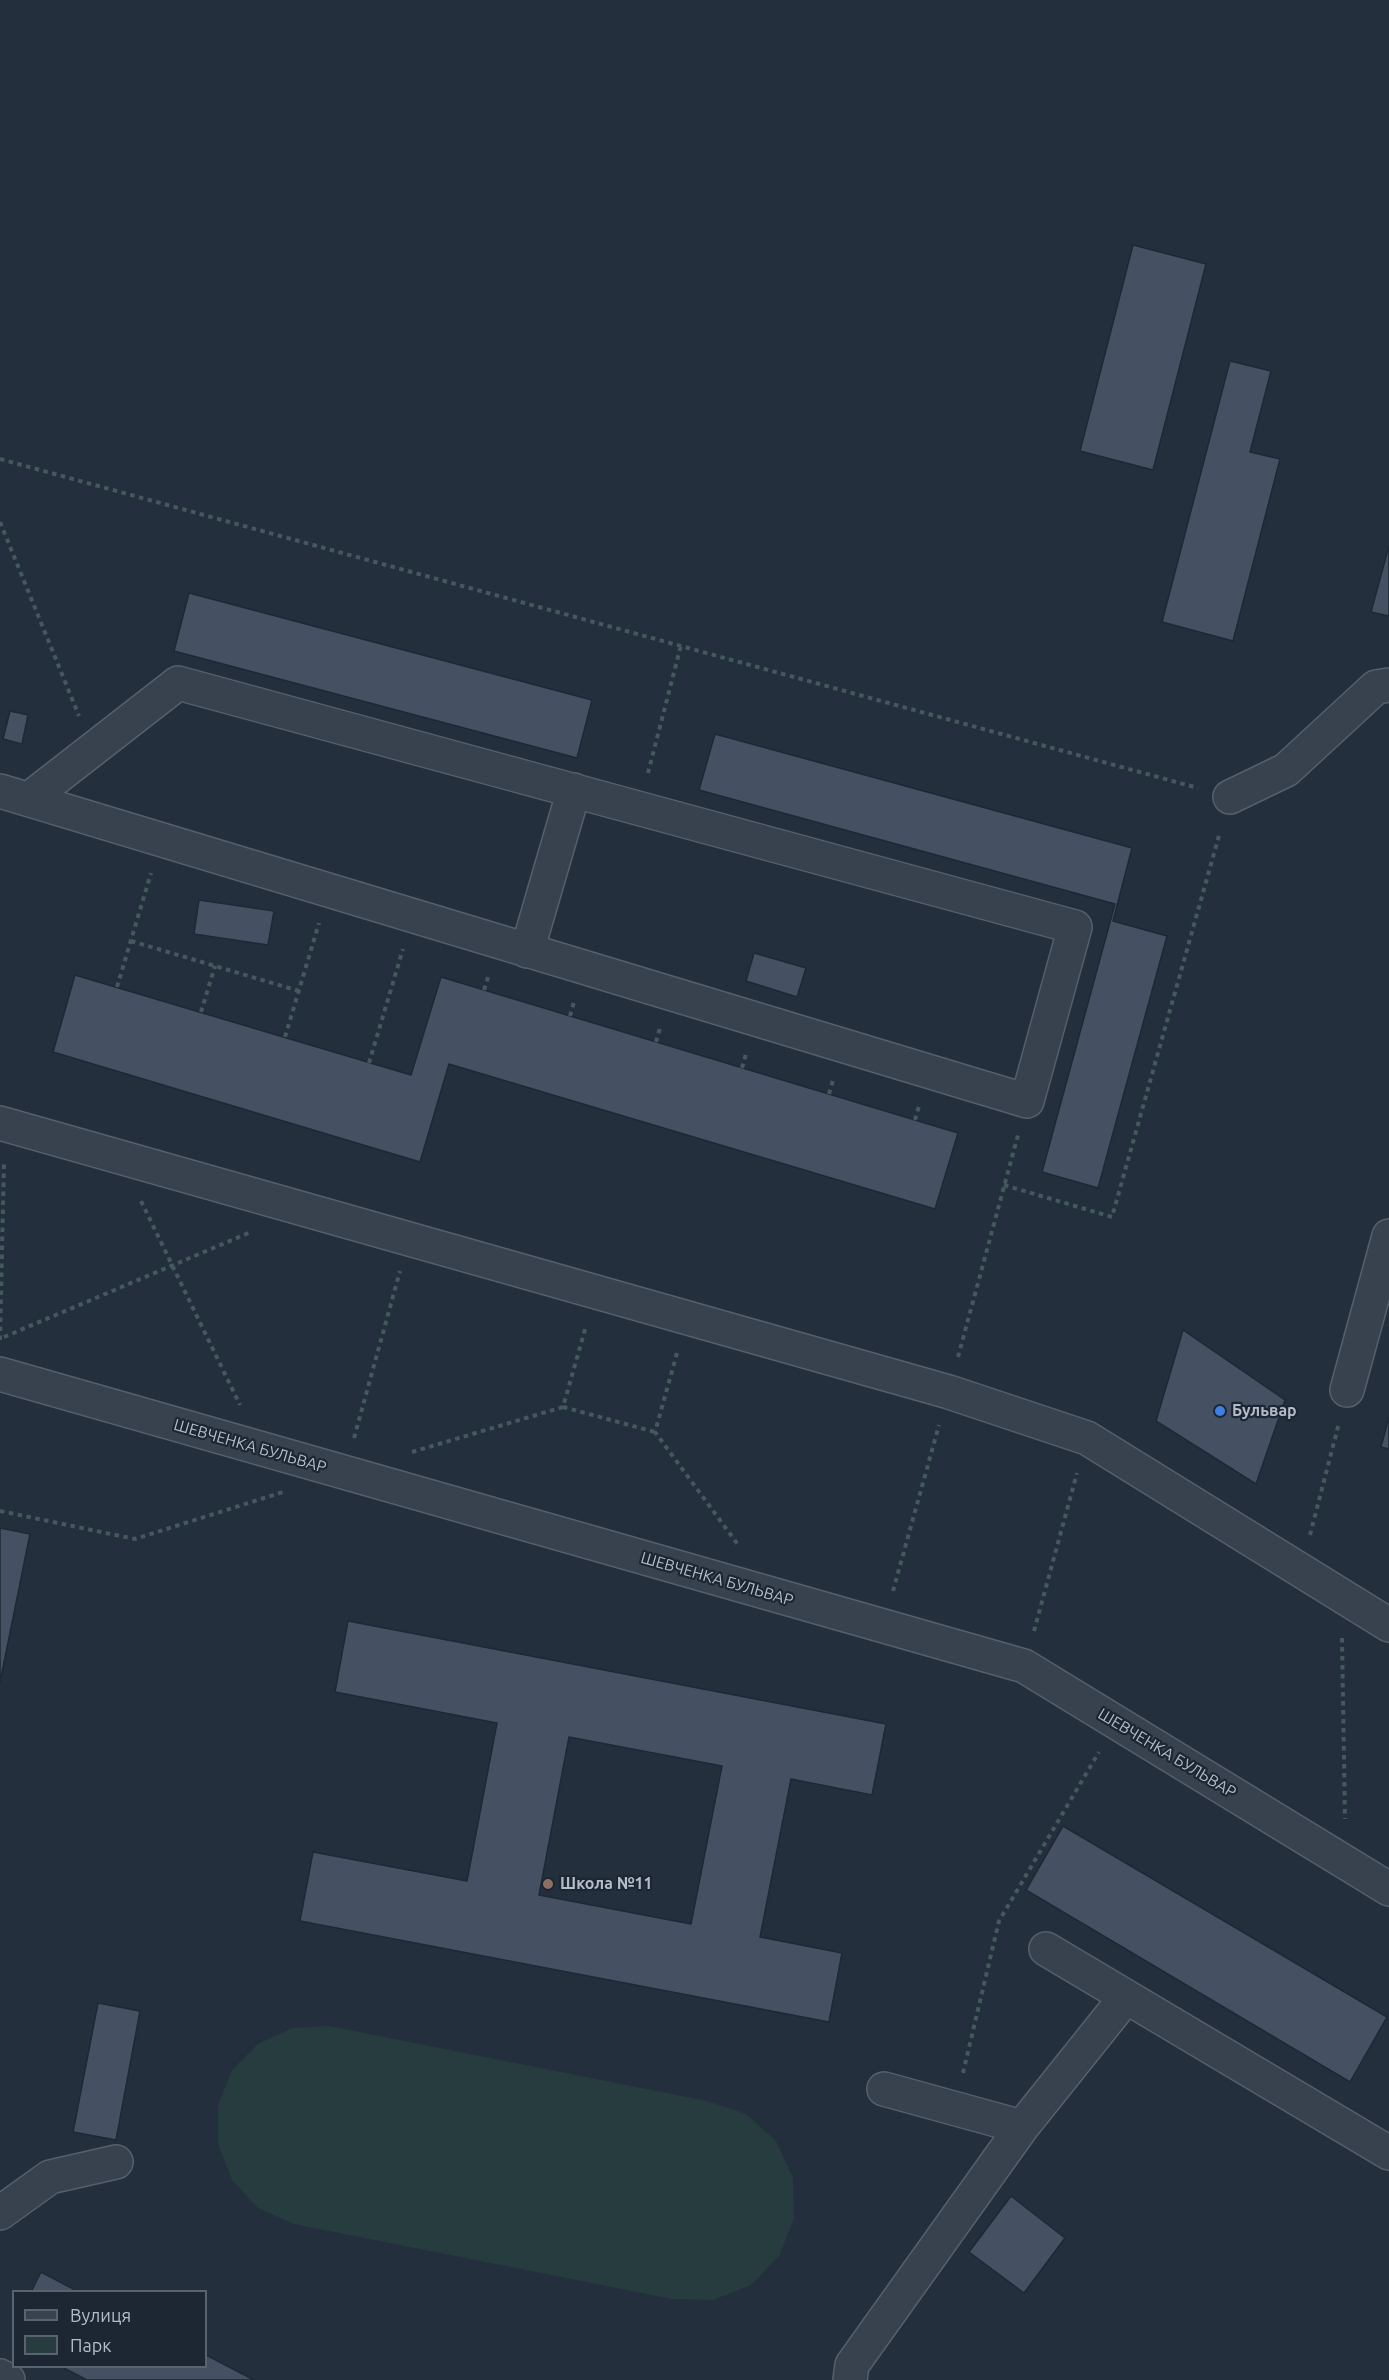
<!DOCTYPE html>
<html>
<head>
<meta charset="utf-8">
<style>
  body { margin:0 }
  #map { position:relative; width:1389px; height:2380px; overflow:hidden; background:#242f3e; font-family:Ubuntu,sans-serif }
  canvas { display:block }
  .legend { position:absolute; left:12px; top:2290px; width:195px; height:78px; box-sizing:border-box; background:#1d2633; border:2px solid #59626f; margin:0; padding:8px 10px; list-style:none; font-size:18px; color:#b4bcc9 }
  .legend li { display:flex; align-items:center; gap:12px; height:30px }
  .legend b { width:30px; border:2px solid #59626f }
</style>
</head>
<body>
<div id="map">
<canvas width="1389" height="2380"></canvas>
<ul class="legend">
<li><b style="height:8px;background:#38414e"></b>Вулиця</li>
<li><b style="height:16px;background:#263c3f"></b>Парк</li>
</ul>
</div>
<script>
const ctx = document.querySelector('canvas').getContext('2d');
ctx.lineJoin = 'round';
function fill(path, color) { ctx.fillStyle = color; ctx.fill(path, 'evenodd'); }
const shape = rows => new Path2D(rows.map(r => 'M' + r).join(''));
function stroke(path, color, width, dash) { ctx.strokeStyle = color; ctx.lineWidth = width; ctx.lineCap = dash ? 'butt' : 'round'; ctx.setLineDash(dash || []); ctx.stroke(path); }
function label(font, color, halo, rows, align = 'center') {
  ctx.font = font + ' Ubuntu,sans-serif'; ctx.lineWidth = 4.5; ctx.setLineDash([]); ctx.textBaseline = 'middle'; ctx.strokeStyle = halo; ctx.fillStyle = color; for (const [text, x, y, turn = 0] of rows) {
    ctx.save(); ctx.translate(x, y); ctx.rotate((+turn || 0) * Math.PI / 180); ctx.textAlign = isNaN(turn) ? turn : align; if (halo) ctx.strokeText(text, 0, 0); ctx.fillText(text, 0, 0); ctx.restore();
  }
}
const green = shape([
  [329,2026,707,2101,746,2114,776,2141,793,2178,794,2219,779,2256,751,2285,713,2300,672,2299,294,2224,258,2208,232,2180,218,2144,218,2105,232,2070,258,2044,292,2028]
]);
const building = shape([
  [1133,245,1206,264,1153,470,1080,451,1133,245],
  [1230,361,1271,371,1250,452,1280,459,1233,641,1162,622,1230,361],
  [1389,546,1389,616,1371,612,1389,546],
  [189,593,592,700,577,758,174,651,189,593],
  [10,711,28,715,22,744,3,739,10,711],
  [715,734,1132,848,1113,921,1167,936,1098,1188,1042,1172,1115,904,699,790,715,734],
  [199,900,274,911,268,945,194,934,199,900],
  [754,953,806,968,797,997,746,981,754,953],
  [75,975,411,1075,441,977,958,1133,935,1209,449,1064,420,1162,53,1052,75,975],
  [1183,1330,1285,1400,1256,1484,1156,1421,1183,1330],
  [1389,1417,1389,1449,1381,1447,1389,1417],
  [0,1528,30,1534,0,1682,0,1528],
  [348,1621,886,1724,872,1795,791,1779,760,1937,842,1953,829,2022,300,1921,313,1852,467,1881,497,1723,335,1692,348,1621],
  [569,1737,722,1766,691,1924,539,1895,569,1737],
  [1063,1826,1387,2017,1350,2082,1026,1890,1063,1826],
  [98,2003,140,2011,116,2140,73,2132,98,2003],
  [1011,2196,1065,2238,1024,2293,969,2252,1011,2196],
  [41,2272,79,2292,31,2292,41,2272],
  [206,2355,254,2380,87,2380,60,2366,206,2366,206,2355]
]);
const path = shape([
  [0,459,1198,788],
  [0,522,79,716],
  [648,773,681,645],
  [131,941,299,991],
  [117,987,151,873],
  [484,990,489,974],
  [201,1012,215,966],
  [570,1016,574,1002],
  [285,1037,319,923],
  [656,1042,660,1028],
  [369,1063,403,949],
  [742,1068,746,1054],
  [829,1094,833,1080],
  [915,1120,919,1106],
  [1004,1185,1112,1217,1220,832],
  [141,1201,240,1405],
  [4,1337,251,1232],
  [0,1340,4,1161],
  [677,1353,655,1432,739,1546],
  [958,1357,1018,1135],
  [563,1407,655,1432],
  [354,1438,400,1271],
  [412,1452,563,1407,586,1326],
  [0,1511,135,1539,283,1492],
  [1310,1535,1339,1423],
  [893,1591,939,1425],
  [1034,1631,1077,1473],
  [1342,1638,1345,1819],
  [963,2073,999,1921,1099,1752]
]);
const minor = shape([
  [0,791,1027,1101,1075,927,178,683,29,799],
  [1230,797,1286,770,1376,687,1389,685],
  [527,951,574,790],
  [0,1123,949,1392,1087,1438,1389,1625],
  [0,1374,1024,1666,1389,1889],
  [1347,1390,1389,1236],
  [1046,1949,1389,2153],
  [884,2089,1022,2127],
  [0,2213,50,2177,116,2162],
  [0,2376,8,2380],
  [850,2380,852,2365,1022,2127,1126,1997]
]);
const markers = [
  [1220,1411,6,"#3f7fe0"],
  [548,1884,6,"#8d6e63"]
];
const poiNames = [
  ["Бульвар",1232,1411],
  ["Школа №11",560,1884]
];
const streetNames = [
  ["ШЕВЧЕНКА БУЛЬВАР",250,1446,16],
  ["ШЕВЧЕНКА БУЛЬВАР",717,1579,16],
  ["ШЕВЧЕНКА БУЛЬВАР",1167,1753,31]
];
fill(green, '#263c3f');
fill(building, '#455162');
stroke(building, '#1f2835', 1.5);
stroke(minor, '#565f6c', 36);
stroke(path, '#44595c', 4, [4.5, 4.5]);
stroke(minor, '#38414e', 33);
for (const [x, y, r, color] of markers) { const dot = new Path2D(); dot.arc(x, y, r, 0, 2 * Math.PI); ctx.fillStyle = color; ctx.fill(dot); stroke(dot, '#1d2633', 2); }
label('bold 16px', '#b4bcc9', '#1d2633', poiNames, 'left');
label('16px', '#b4bcc9', '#1d2633', streetNames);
</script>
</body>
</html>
